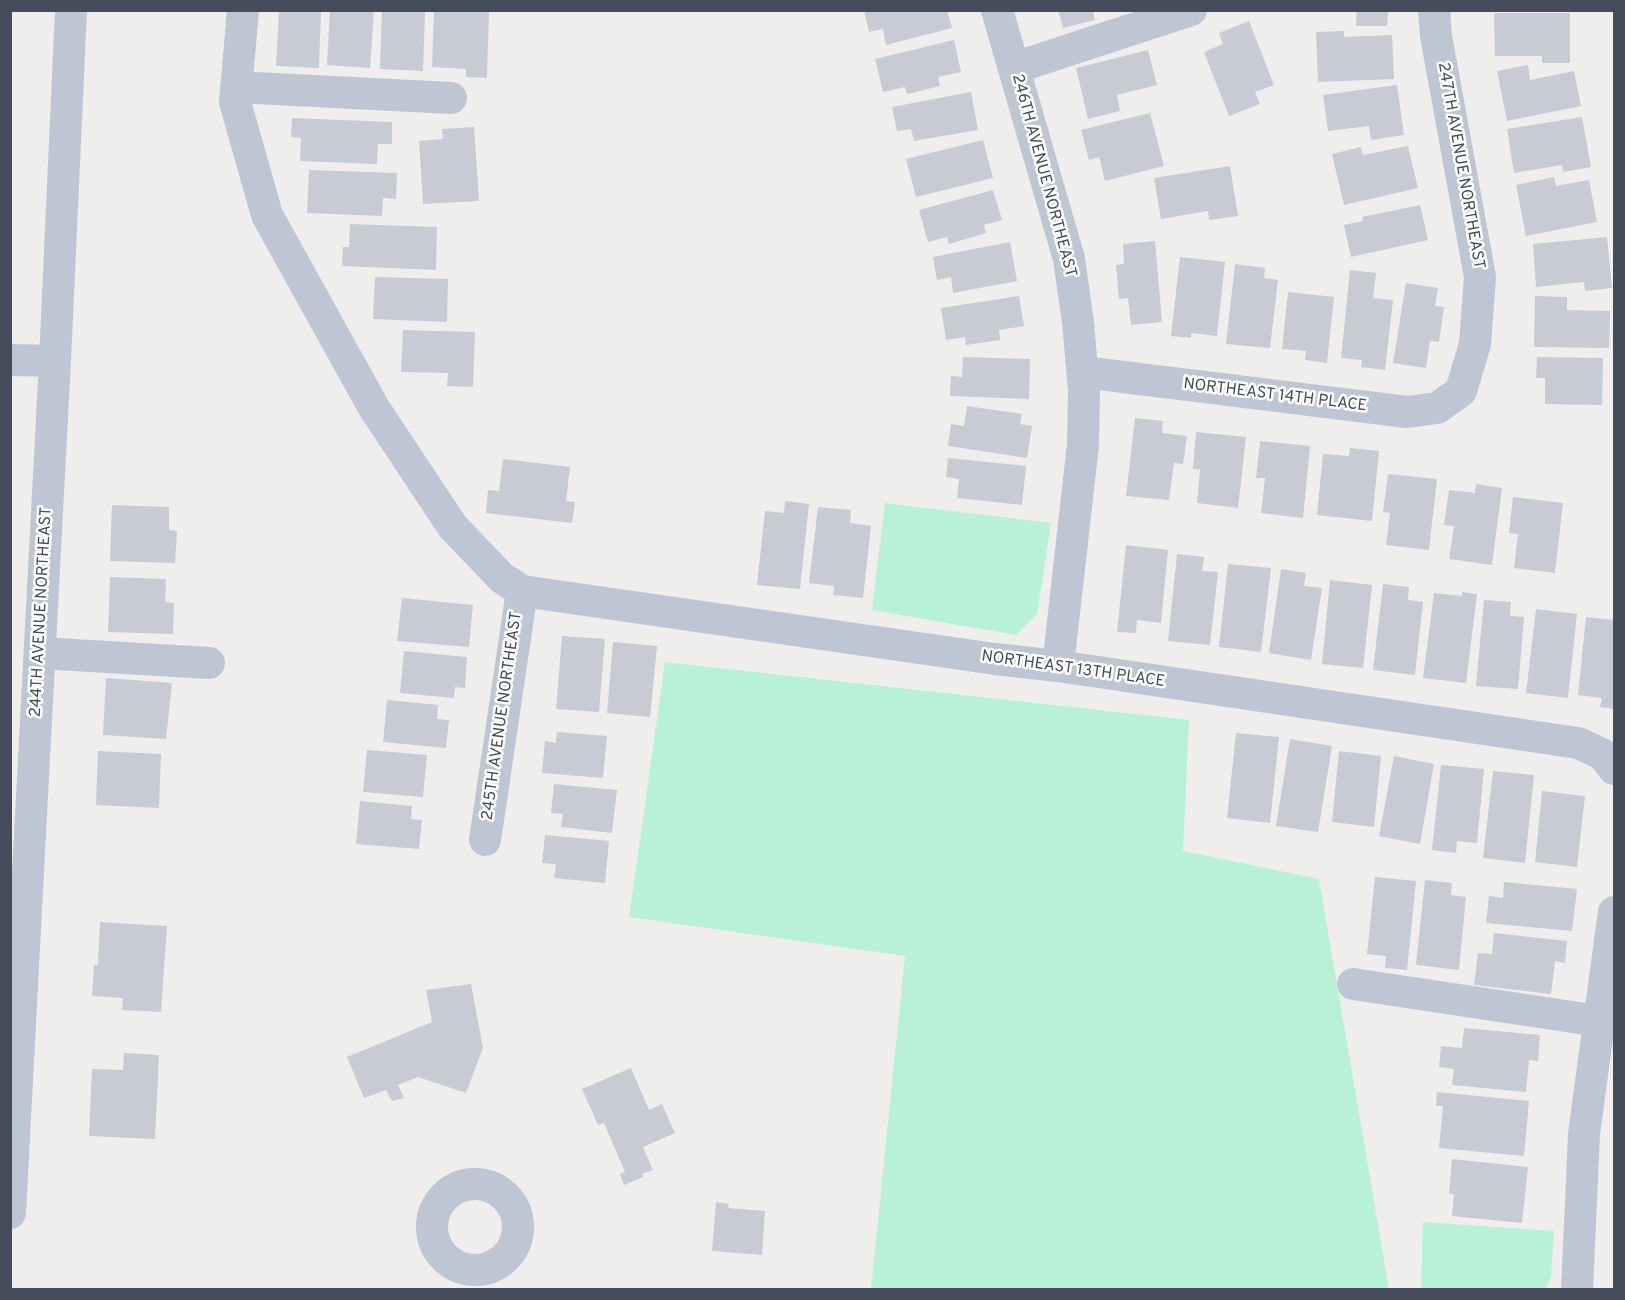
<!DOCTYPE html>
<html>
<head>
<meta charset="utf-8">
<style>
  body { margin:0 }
  #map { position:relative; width:1625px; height:1300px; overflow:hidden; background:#f0eded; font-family:Overpass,sans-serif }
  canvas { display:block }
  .frame { position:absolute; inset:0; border:12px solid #444c5c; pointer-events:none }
</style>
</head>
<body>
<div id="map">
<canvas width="1625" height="1300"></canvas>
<div class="frame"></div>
</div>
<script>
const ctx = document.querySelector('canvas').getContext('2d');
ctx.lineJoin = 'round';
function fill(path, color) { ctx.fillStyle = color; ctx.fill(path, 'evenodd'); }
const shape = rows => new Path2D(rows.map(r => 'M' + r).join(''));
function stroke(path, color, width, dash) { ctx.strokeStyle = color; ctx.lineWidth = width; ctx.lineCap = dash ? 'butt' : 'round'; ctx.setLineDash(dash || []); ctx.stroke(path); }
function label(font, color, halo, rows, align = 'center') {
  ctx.font = font + ' Overpass,sans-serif'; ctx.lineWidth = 5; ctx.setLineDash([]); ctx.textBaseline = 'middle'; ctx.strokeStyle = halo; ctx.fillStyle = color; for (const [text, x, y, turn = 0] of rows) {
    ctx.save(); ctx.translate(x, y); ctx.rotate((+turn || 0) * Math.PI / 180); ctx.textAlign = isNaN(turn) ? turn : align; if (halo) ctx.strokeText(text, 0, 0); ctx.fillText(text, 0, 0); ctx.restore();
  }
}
const green = shape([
  [885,503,1051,523,1037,614,1016,635,872,610],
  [665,662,1189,720,1183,851,1319,879,1389,1289,871,1289,905,956,629,917],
  [1423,1222,1554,1231,1551,1277,1546,1288,1544,1290,1421,1289]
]);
const building = shape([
  [279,10,321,10,319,68,276,66],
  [330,10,374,10,370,68,327,65],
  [382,10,425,10,423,71,380,69],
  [434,10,489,10,487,78,466,77,466,69,432,67],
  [864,10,947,10,952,28,886,45,883,29,869,32],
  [1058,10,1093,10,1095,20,1063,28],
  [1357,10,1388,10,1387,26,1356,26],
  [1494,13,1570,13,1570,63,1542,63,1542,56,1495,56],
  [1249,21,1274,85,1255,92,1260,104,1229,116,1204,52,1223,44,1219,33],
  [1344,31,1344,37,1392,35,1394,79,1318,82,1316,32],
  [954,40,961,72,938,77,940,86,907,94,905,87,883,92,875,59],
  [1148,50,1157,85,1117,95,1120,111,1088,119,1076,68],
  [1528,65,1530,80,1574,71,1581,106,1507,121,1497,71],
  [1397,85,1404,135,1371,140,1369,126,1328,131,1323,95],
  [971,92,978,130,914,141,911,129,897,131,892,107],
  [1150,113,1164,166,1105,181,1099,157,1089,160,1081,130],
  [1582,117,1591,167,1563,172,1562,165,1514,173,1507,129],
  [292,118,392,122,392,144,378,144,377,164,300,161,301,138,291,137],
  [474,127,479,201,423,204,419,141,443,139,442,129],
  [983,140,993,178,916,197,906,159],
  [1408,146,1418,188,1344,205,1332,154,1361,147,1363,155],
  [1230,166,1238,216,1209,220,1208,211,1161,219,1154,178],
  [309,170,397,173,396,199,383,198,382,216,307,213],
  [1554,177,1556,186,1589,180,1597,222,1526,236,1516,185],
  [993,190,1002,220,984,225,986,233,949,244,947,237,928,242,919,210],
  [1420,205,1428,240,1351,257,1344,225,1363,221,1362,217],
  [350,224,437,227,436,270,342,266,343,247,349,247],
  [1607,237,1612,288,1585,291,1584,282,1536,287,1533,244],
  [1155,241,1162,322,1131,325,1128,298,1119,299,1116,265,1124,264,1123,244],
  [1010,242,1017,281,953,293,951,277,937,280,933,257],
  [1180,257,1225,262,1217,336,1191,333,1191,338,1171,336],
  [1235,264,1265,268,1264,278,1278,280,1270,348,1226,344],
  [1350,270,1376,273,1373,298,1393,300,1385,370,1361,367,1362,360,1341,358],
  [375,277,448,279,447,322,373,319],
  [1406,283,1438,288,1435,306,1444,307,1439,342,1430,341,1426,368,1393,363],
  [1288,292,1334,297,1327,363,1305,360,1306,351,1282,349],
  [1019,296,1024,326,999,330,1000,340,966,345,965,337,946,340,941,308],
  [1535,296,1567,297,1567,310,1610,311,1609,348,1534,347],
  [403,330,475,332,473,387,447,386,448,373,401,372],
  [963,357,1030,359,1029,399,950,396,951,376,962,377],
  [1537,357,1603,358,1602,405,1545,404,1545,378,1536,378],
  [967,406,1022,414,1020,424,1032,426,1027,458,948,446,951,424,964,426],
  [1135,418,1163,421,1162,433,1187,436,1183,464,1174,463,1169,500,1126,496],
  [1196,432,1246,437,1238,508,1197,503,1200,469,1193,469],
  [1260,441,1310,446,1303,518,1261,513,1265,478,1256,478],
  [1350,448,1379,451,1372,521,1317,515,1323,454,1349,456],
  [948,458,1026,466,1022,505,957,498,959,479,946,477],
  [503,459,570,467,566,501,575,502,572,523,486,513,488,490,499,491],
  [1388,474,1437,479,1429,550,1386,545,1390,513,1383,512],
  [1476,484,1502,488,1492,565,1449,559,1454,526,1444,525,1449,490,1475,493],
  [1513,497,1563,503,1555,573,1514,568,1518,534,1509,533],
  [785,501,809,504,800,589,757,585,765,511,784,513],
  [112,505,169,507,169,530,177,531,175,563,110,561],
  [818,507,851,510,850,523,871,526,863,598,833,595,834,586,809,583],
  [1126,545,1168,550,1161,623,1137,620,1136,633,1117,632],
  [1177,554,1204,557,1202,571,1218,572,1210,645,1168,641],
  [1228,564,1271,568,1261,652,1219,647],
  [1281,569,1306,573,1304,586,1322,588,1311,660,1269,653],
  [110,577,166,579,165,602,174,603,173,634,108,632],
  [1330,580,1372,585,1363,668,1322,664],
  [1383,584,1409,587,1408,600,1423,602,1415,675,1373,670],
  [1462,592,1477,594,1466,683,1423,678,1434,593,1462,596],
  [402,598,473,605,469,647,397,641],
  [1484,600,1511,602,1510,616,1524,617,1518,689,1476,686],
  [1536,609,1577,614,1568,698,1526,693],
  [1586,617,1614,620,1614,709,1600,707,1602,698,1578,695],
  [562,636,605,639,599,712,556,709],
  [613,642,657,646,650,717,607,713],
  [404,651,467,657,465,688,455,687,454,698,400,693],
  [106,678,172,683,166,739,103,735],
  [387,700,438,705,437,719,449,720,446,748,383,742],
  [557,732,607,736,603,778,542,773,545,741,556,743],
  [1236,733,1279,737,1270,823,1227,818],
  [1290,739,1332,746,1318,832,1276,826],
  [367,750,427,755,423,797,363,792],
  [98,751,161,754,159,808,96,805],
  [1339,751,1381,756,1374,827,1332,822],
  [1394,756,1434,764,1420,844,1379,836],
  [1441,765,1484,769,1477,843,1457,841,1456,853,1432,850],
  [1493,771,1534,775,1525,863,1483,858],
  [554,784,617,790,612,833,561,827,563,814,551,813],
  [1542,791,1585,796,1577,867,1535,862],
  [360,801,412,806,411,819,422,820,419,849,356,844],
  [545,835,609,841,605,883,554,878,556,864,542,863],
  [1375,877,1416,881,1407,970,1385,968,1386,956,1367,954],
  [1425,880,1452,883,1451,895,1466,897,1459,970,1416,965],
  [1504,882,1577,889,1572,931,1486,923,1489,896,1503,898],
  [100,922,167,926,161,1012,122,1010,123,998,92,996,94,965,98,965],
  [1494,933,1567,941,1565,963,1555,961,1551,994,1474,985,1478,953,1492,954],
  [471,984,483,1048,466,1093,418,1077,398,1085,404,1098,392,1101,386,1090,364,1098,347,1057,432,1022,426,990],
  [1464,1028,1540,1035,1538,1061,1529,1060,1526,1092,1452,1085,1454,1069,1439,1067,1441,1046,1462,1048],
  [124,1053,159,1055,155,1139,89,1136,92,1069,123,1070],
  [631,1068,649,1110,662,1104,675,1133,643,1147,653,1170,642,1174,643,1177,624,1185,620,1174,625,1172,604,1123,598,1125,582,1089],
  [1437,1092,1529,1101,1524,1156,1439,1148,1443,1106,1436,1106],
  [1452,1159,1528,1167,1522,1223,1452,1216,1454,1194,1449,1194],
  [716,1202,729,1204,728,1208,765,1211,762,1255,712,1251]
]);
const minor = shape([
  [243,10,235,102,267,215,374,408,453,527,502,578,522,591,995,659,1058,666,1578,743,1602,754,1614,769],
  [997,10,1069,259,1078,323,1084,390,1083,445,1058,666],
  [1014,68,1191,10],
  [236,87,451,98],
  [10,360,55,361],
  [1083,372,1407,412,1437,408,1461,391,1475,344,1480,277,1436,36,1434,10],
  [40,653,209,663],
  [485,840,522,591],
  [1353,984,1599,1021],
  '432 1227a43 43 0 1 1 86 0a43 43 0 1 1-86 0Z',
  [10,1213,55,361,71,10],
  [1577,1290,1584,1134,1614,912]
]);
const streetNames = [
  ["247TH AVENUE NORTHEAST",1460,166,80],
  ["246TH AVENUE NORTHEAST",1043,176,75],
  ["NORTHEAST 14TH PLACE",1275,396,7],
  ["244TH AVENUE NORTHEAST",42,612,-87],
  ["NORTHEAST 13TH PLACE",1073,670,8],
  ["245TH AVENUE NORTHEAST",503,716,-82]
];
fill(green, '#b8f1d8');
fill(building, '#c8cbd3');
stroke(minor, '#bfc6d3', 32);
label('16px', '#444c5c', '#fff', streetNames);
</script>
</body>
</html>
